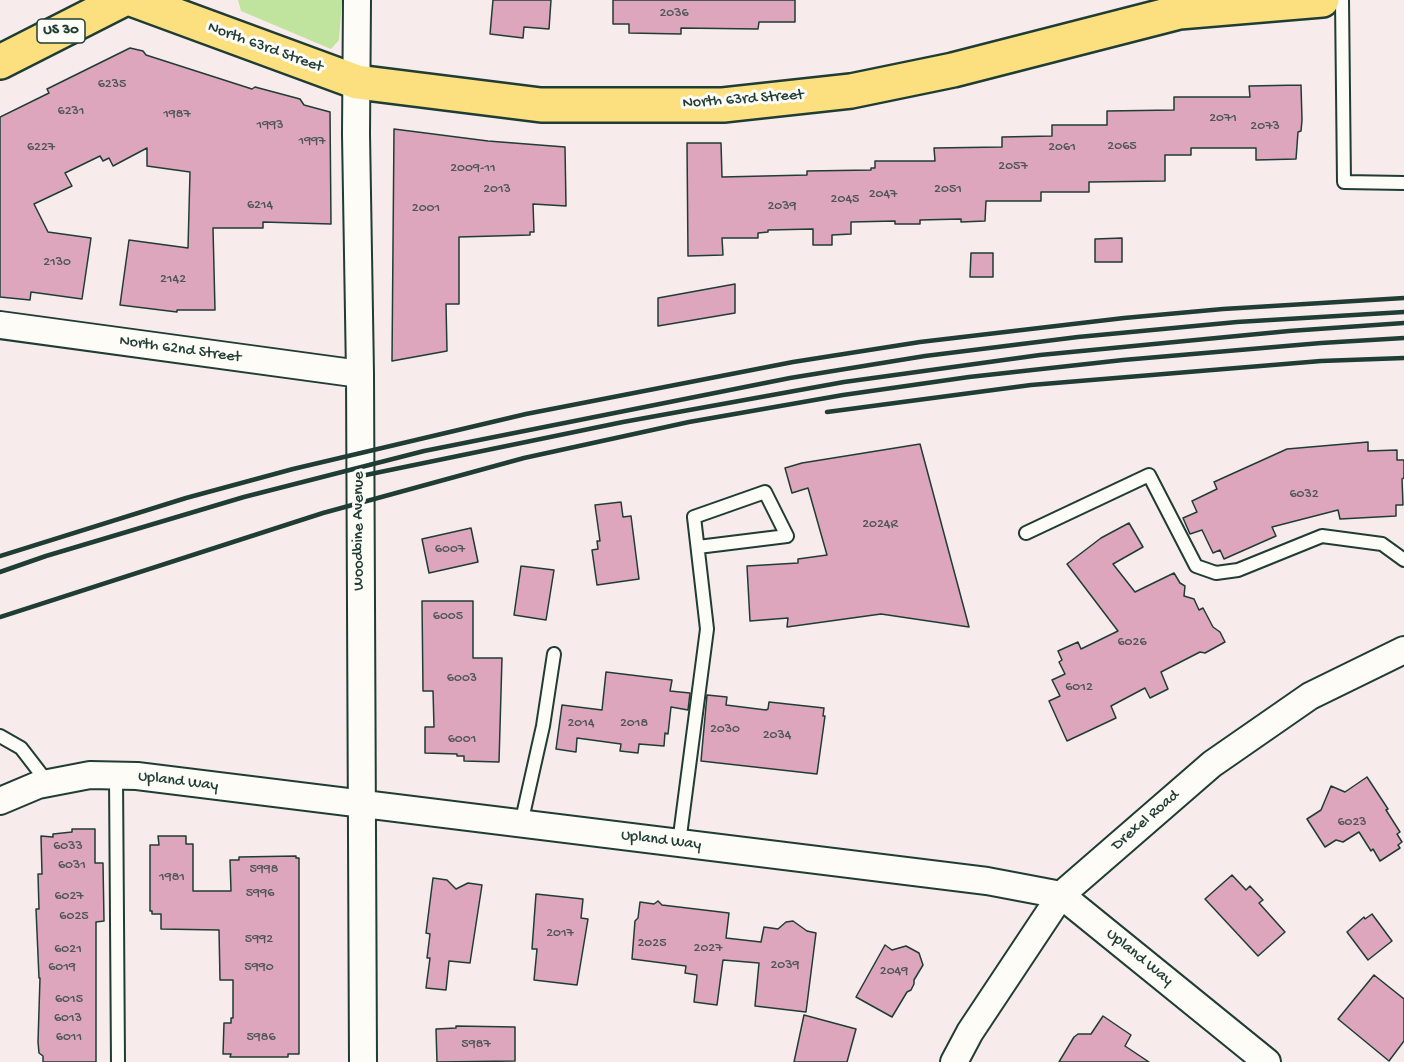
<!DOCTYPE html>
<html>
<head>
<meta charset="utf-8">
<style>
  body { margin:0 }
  canvas { display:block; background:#f7ebeb }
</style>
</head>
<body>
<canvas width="1404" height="1062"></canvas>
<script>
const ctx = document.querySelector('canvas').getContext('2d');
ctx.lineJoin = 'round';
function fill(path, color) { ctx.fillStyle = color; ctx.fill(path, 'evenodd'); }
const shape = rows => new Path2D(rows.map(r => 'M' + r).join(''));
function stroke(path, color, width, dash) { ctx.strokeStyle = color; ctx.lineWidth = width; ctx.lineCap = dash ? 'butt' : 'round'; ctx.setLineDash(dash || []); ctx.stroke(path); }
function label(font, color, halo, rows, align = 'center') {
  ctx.font = font + ' "Gochi Hand",sans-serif'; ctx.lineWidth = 6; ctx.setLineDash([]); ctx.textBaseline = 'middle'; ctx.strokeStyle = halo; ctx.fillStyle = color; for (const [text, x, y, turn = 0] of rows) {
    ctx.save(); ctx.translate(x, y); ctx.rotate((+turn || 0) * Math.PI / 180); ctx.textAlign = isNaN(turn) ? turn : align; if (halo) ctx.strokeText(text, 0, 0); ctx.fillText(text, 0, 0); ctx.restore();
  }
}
const green = shape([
  [238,0,342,0,339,40,331,49,241,11]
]);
const building = shape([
  [493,0,551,0,549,29,524,27,523,38,490,34,493,0],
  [613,0,795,0,795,22,759,22,758,29,681,28,681,34,629,33,629,24,613,24,613,0],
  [130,48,143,51,146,55,252,89,255,87,300,99,304,105,330,112,331,224,263,222,263,228,213,228,215,310,177,310,177,312,120,305,129,240,188,248,190,172,147,166,147,148,113,166,109,158,103,161,100,156,65,173,72,186,34,204,48,232,91,238,82,299,31,292,30,300,0,297,0,117,49,93,47,89,130,48],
  [1301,85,1302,120,1301,131,1298,132,1296,159,1256,160,1256,148,1191,148,1191,155,1165,155,1165,181,1089,182,1089,192,1041,192,1041,201,986,201,985,221,961,222,961,219,920,220,920,224,895,224,895,221,851,222,851,234,832,235,832,245,813,245,813,229,768,230,768,232,758,233,758,238,722,238,723,255,688,256,687,143,721,143,722,177,807,175,807,171,871,170,871,168,875,168,875,161,935,161,934,148,1002,147,1002,137,1052,136,1052,125,1107,125,1107,111,1174,110,1174,97,1250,97,1249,86,1301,85],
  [394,129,488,141,565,147,566,206,533,204,534,232,530,232,530,235,459,237,459,304,446,304,447,351,392,361,394,129],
  [1122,238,1122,262,1095,262,1095,239,1122,238],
  [971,253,993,253,993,277,970,277,971,253],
  [735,284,735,313,658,326,658,298,735,284],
  [1368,442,1368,451,1397,450,1397,460,1404,460,1404,478,1402,479,1403,505,1396,505,1396,516,1340,519,1338,510,1272,527,1276,536,1224,559,1220,550,1213,553,1202,530,1190,534,1183,518,1197,512,1192,501,1217,489,1214,482,1287,449,1368,442],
  [920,444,969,627,881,614,787,627,788,618,750,621,747,566,798,563,798,559,827,555,808,488,792,493,785,468,802,463,920,444],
  [621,502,623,517,631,516,639,579,597,585,592,550,598,549,597,541,600,541,595,505,621,502],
  [1129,523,1143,547,1113,564,1135,592,1174,573,1180,583,1185,586,1184,596,1194,599,1199,610,1203,608,1213,627,1220,632,1225,642,1205,653,1200,652,1161,672,1168,689,1150,698,1145,688,1111,706,1116,718,1067,741,1049,701,1060,696,1052,680,1065,674,1059,662,1062,660,1058,651,1078,642,1081,649,1118,631,1067,564,1101,538,1129,523],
  [471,528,478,562,429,573,422,539,471,528],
  [521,566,554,570,546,620,514,615,521,566],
  [422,601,473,601,473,658,502,658,499,762,464,761,464,756,457,756,457,754,425,753,425,727,434,727,433,691,423,691,422,601],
  [606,672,672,680,670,691,690,693,688,710,671,707,668,734,665,733,664,746,639,744,638,753,620,751,621,744,577,738,576,752,556,749,562,705,602,710,606,672],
  [707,695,727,697,726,705,766,710,768,709,769,702,824,708,823,716,825,716,817,774,701,761,707,695],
  [1367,777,1388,809,1386,810,1400,832,1397,834,1402,842,1398,845,1400,848,1380,861,1373,849,1371,851,1359,832,1343,842,1336,840,1325,847,1307,819,1321,810,1331,786,1345,792,1367,777],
  [72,829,95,829,95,863,103,863,104,921,96,922,96,1062,43,1062,43,1056,39,1053,38,1042,40,978,39,978,36,909,39,909,38,874,42,874,41,836,53,837,53,834,72,832,72,829],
  [158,836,186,836,186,844,193,844,193,891,231,891,230,860,239,860,239,857,296,856,296,858,299,858,299,1054,288,1054,288,1057,230,1057,231,1054,223,1054,224,1023,231,1023,231,1018,233,1018,233,980,220,980,219,930,161,929,161,914,152,914,152,911,150,911,150,845,159,845,158,836],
  [1232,875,1246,890,1250,886,1263,900,1259,903,1285,932,1258,956,1205,899,1232,875],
  [433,878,447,880,456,889,468,883,482,885,470,963,449,961,446,990,426,988,430,958,427,958,430,934,426,933,433,878],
  [536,894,583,899,581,918,588,919,577,985,534,980,537,949,532,949,536,894],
  [658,901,662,905,729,913,726,938,761,942,764,927,778,929,786,922,793,921,807,931,816,933,806,1012,755,1006,759,963,723,960,717,1005,694,1002,697,975,685,973,686,966,632,959,635,921,638,918,640,902,654,904,658,901],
  [1372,914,1392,941,1368,960,1347,932,1364,917,1365,919,1372,914],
  [885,945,892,950,906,946,919,953,923,965,914,980,914,984,911,990,907,992,892,1017,856,997,885,945],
  [1374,975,1404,999,1404,1041,1389,1061,1338,1019,1374,975],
  [804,1015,856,1029,847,1062,794,1062,804,1015],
  [1103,1016,1131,1035,1125,1046,1149,1062,1059,1062,1074,1037,1078,1034,1091,1034,1103,1016],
  [456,1026,515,1027,515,1061,437,1062,436,1029,456,1028,456,1026]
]);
const lane = shape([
  [1342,0,1344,182,1404,183],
  [1026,533,1149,475,1196,566,1216,573,1238,570,1322,536,1382,544,1404,560],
  [0,736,21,748,48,783],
  [116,776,118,1062],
  [521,824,543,726,554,654],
  [679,843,707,629,694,517,765,492,787,536,698,547]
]);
const street = shape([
  [357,0,356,134,360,374,363,1062],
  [0,325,360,374],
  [0,801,38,785,90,775,137,776,987,881,1061,895,1267,1062],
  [954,1062,970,1032,1061,895,1212,764,1310,696,1404,650]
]);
const primary = shape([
  [134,0,357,82,541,105,723,105,851,91,953,70,1179,12,1322,0]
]);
const highway = shape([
  [0,62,122,0]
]);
const rail = shape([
  [827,412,1031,385,1321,361,1404,358],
  [356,477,623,422,844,382,1040,355,1289,331,1404,323],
  [0,556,186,498,293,469,526,414,793,362,920,342,1124,318,1223,309,1404,298],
  [0,572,46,556,244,497,424,451,790,378,925,356,1078,337,1237,322,1404,312],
  [0,617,323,513,524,458,689,422,843,395,969,377,1123,360,1321,343,1404,338]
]);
const numberNames = [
  ["2036",674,14],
  ["6235",112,85],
  ["6231",71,112],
  ["1987",177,115],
  ["2071",1223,119],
  ["1993",270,126],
  ["2073",1265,127],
  ["1997",312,142],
  ["2065",1122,147],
  ["6227",41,148],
  ["2061",1062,148],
  ["2057",1013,167],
  ["2009-11",473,169],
  ["2013",497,190],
  ["2051",948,190],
  ["2047",883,195],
  ["2045",845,200],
  ["6214",260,206],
  ["2039",782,207],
  ["2001",426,209],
  ["2130",57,263],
  ["2142",173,280],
  ["6032",1304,495],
  ["2024R",880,525],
  ["6007",450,550],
  ["6005",448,617],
  ["6026",1132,643],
  ["6003",462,679],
  ["6012",1079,688],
  ["2014",581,724],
  ["2018",634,724],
  ["2030",725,730],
  ["2034",777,736],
  ["6001",462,740],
  ["6023",1352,823],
  ["6033",68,847],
  ["6031",72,866],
  ["5998",264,870],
  ["1981",172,878],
  ["5996",260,894],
  ["6027",69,897],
  ["6025",74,917],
  ["2017",560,934],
  ["5992",259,940],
  ["2025",652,944],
  ["2027",708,949],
  ["6021",68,950],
  ["2039",785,966],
  ["6019",62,968],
  ["5990",259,968],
  ["2049",894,972],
  ["6015",69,1000],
  ["6013",68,1019],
  ["6011",69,1038],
  ["5986",261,1038],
  ["5987",476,1045]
];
const shields = [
  [61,31,48]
];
const shieldNames = [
  ["US 30",61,31]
];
const streetNames = [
  ["North 63rd Street",265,48,20],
  ["North 63rd Street",743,100,-4],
  ["North 62nd Street",180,350,8],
  ["Woodbine Avenue",360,531,-90],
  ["Upland Way",178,782,7],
  ["Drexel Road",1146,821,-41],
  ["Upland Way",661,841,7],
  ["Upland Way",1139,958,39]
];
fill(green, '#c0e39d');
fill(building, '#dda6bc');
stroke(building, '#1f3d34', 1.5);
stroke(lane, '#1f3d34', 16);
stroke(street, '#1f3d34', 30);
stroke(primary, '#1f3d34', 38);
stroke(highway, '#1f3d34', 38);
stroke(lane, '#fdfcf7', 12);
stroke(street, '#fdfcf7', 26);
stroke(primary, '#fce080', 33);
stroke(highway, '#fce080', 33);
stroke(rail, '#1f3d34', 4.5);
label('14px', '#4e5756', null, numberNames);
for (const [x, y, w] of shields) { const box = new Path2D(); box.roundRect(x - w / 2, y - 12, w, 24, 4.5); ctx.fillStyle = '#fdfcf7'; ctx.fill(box); stroke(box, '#1f3d34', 1.5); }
label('bold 15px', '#1f3d34', null, shieldNames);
label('16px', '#1f3d34', '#fdfcf7', streetNames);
</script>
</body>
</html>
